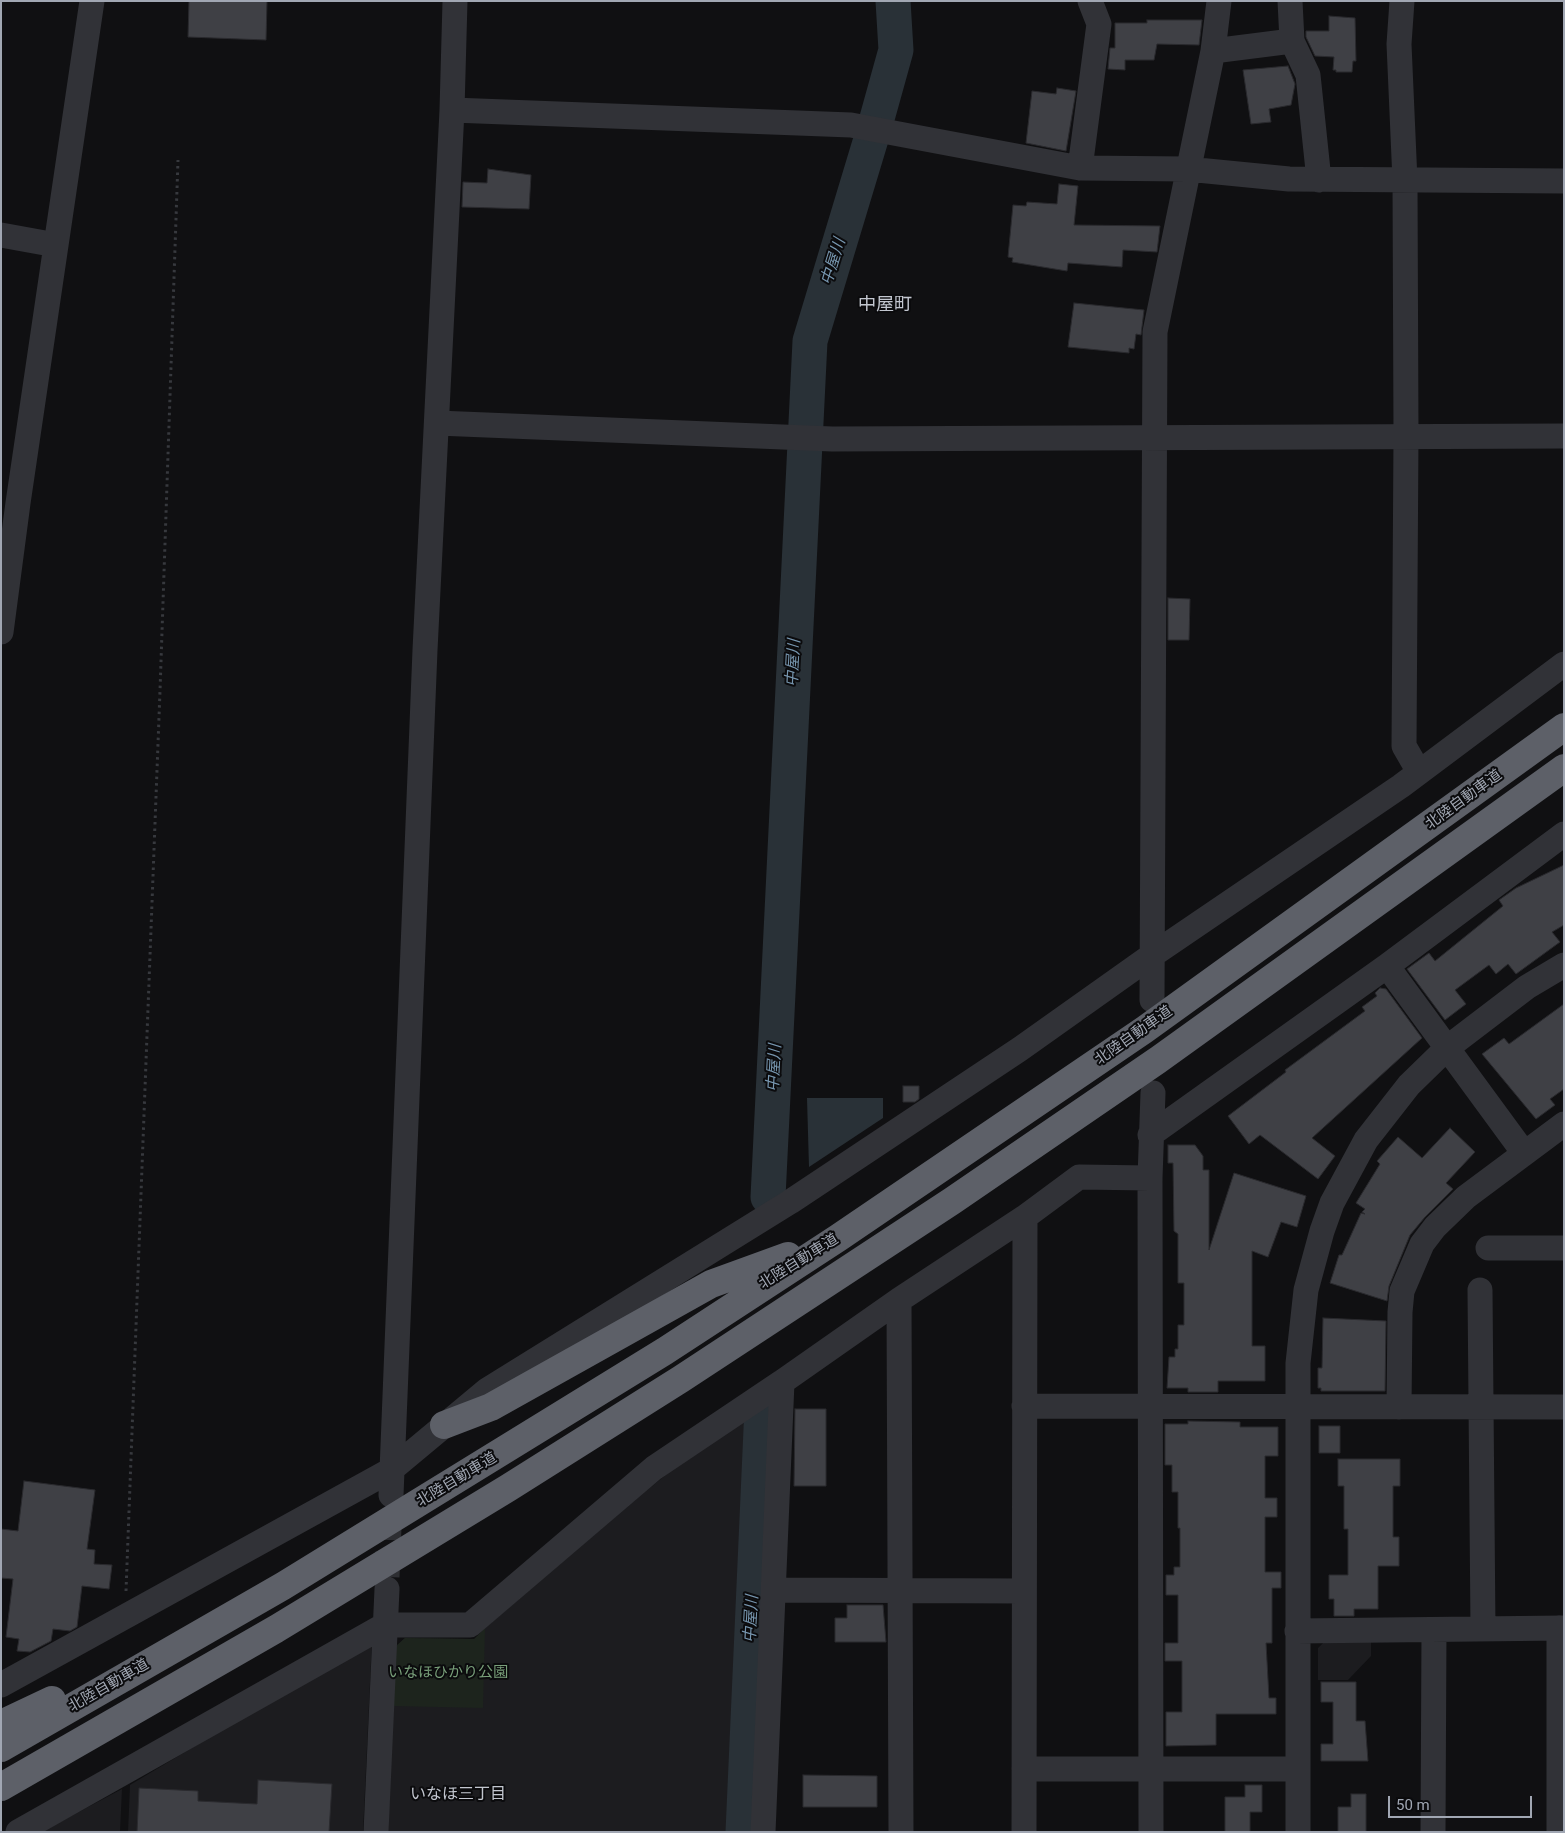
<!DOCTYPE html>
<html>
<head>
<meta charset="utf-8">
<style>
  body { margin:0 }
  #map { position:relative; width:1565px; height:1833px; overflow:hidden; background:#101012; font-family:Roboto,sans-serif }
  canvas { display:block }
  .frame { position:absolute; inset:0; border:2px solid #a1a7b3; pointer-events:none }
  .scale { position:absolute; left:1388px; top:1796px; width:144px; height:22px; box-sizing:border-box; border:2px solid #a1a7b3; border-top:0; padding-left:6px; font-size:15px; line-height:18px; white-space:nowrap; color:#a1a7b3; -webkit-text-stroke:4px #0b0b0d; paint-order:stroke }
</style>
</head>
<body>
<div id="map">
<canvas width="1565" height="1833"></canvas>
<div class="frame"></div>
<div class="scale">50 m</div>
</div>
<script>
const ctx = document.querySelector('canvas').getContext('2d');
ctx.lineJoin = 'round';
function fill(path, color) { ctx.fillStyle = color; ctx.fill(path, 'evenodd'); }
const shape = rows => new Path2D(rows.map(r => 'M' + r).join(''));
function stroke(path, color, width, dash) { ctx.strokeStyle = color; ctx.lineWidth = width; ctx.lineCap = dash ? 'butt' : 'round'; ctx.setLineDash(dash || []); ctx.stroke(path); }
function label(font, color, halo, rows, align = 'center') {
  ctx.font = font + ' Roboto,"Noto Sans JP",sans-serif'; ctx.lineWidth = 4; ctx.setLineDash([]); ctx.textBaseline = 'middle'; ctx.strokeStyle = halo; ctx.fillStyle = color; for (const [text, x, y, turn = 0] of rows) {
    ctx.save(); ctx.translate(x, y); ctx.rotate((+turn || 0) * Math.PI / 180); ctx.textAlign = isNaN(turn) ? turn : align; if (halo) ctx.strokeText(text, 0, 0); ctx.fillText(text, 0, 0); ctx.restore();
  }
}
const built = shape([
  [745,1410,728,1832,388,1832,395,1647,405,1638,475,1639,485,1628,646,1491],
  [1327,1639,1371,1639,1371,1656,1348,1680,1318,1680,1318,1648],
  [372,1640,363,1832,128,1832,130,1785],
  [122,1789,120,1832,41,1832]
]);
const green = shape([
  [485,1628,483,1708,393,1706,395,1647,405,1638,474,1639]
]);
const water = shape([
  [807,1098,883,1098,883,1118,809,1167]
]);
const river = shape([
  [876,122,896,50,893,1],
  [768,1197,810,341,871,139],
  [743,1832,762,1407]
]);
const building = shape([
  [189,1,267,1,266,40,188,37,189,1],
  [1329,16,1355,18,1356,61,1353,61,1352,72,1336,72,1336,70,1333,70,1334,57,1315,56,1306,37,1306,31,1329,31,1329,16],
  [1147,20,1202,20,1199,45,1157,44,1154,60,1125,60,1125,70,1108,69,1110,48,1115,48,1115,23,1147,23,1147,20],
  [1288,66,1295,84,1291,105,1269,109,1271,122,1251,124,1243,70,1288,66],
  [1057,88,1076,91,1066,151,1026,143,1032,91,1056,94,1057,88],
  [488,169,531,175,529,209,462,207,463,182,487,183,488,169],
  [1059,184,1078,186,1074,225,1160,226,1157,252,1123,250,1122,267,1068,263,1067,271,1012,262,1013,258,1008,257,1013,205,1026,206,1027,202,1057,204,1059,184],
  [1074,303,1144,310,1141,335,1136,334,1134,349,1129,348,1129,353,1068,347,1074,303],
  [1168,598,1190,599,1189,640,1168,640,1168,598],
  [1564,865,1564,925,1552,932,1560,942,1516,974,1508,964,1496,974,1489,965,1455,990,1466,1004,1445,1020,1407,969,1429,953,1435,961,1503,906,1499,900,1516,888,1564,865],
  [1380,988,1386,989,1422,1038,1312,1138,1335,1156,1318,1179,1260,1135,1249,1144,1228,1116,1286,1072,1285,1070,1365,1011,1362,1007,1377,996,1375,993,1380,988],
  [1564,1004,1564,1089,1550,1099,1555,1105,1536,1119,1482,1054,1504,1038,1509,1044,1564,1004],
  [903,1086,919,1086,919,1099,915,1102,903,1102,903,1086],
  [1450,1128,1475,1152,1446,1183,1453,1189,1425,1217,1410,1235,1389,1286,1387,1301,1330,1283,1339,1255,1342,1255,1361,1213,1365,1214,1362,1212,1365,1209,1356,1203,1380,1164,1377,1161,1398,1137,1422,1158,1450,1128],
  [1168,1145,1195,1145,1203,1156,1203,1170,1209,1170,1209,1250,1234,1173,1306,1196,1297,1227,1281,1222,1268,1257,1252,1251,1252,1346,1265,1346,1265,1381,1218,1381,1218,1392,1188,1392,1188,1388,1167,1388,1169,1357,1175,1357,1175,1349,1178,1349,1178,1325,1184,1325,1184,1283,1178,1283,1178,1234,1174,1231,1173,1163,1168,1163,1168,1145],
  [1323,1318,1386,1321,1385,1391,1321,1391,1321,1388,1318,1388,1318,1368,1322,1368,1323,1318],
  [795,1409,826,1409,826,1486,794,1486,795,1409],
  [1188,1421,1240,1422,1240,1427,1278,1427,1278,1456,1265,1456,1265,1498,1277,1498,1277,1517,1265,1517,1265,1572,1281,1572,1281,1588,1272,1588,1272,1643,1266,1643,1269,1698,1276,1698,1276,1714,1216,1714,1216,1745,1166,1746,1166,1712,1182,1712,1182,1661,1165,1661,1165,1643,1178,1643,1178,1595,1166,1595,1166,1575,1174,1575,1174,1567,1180,1567,1180,1528,1178,1528,1178,1492,1172,1492,1172,1465,1165,1465,1165,1424,1188,1424,1188,1421],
  [1319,1426,1340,1426,1340,1453,1319,1453,1319,1426],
  [1338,1459,1400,1459,1400,1486,1393,1486,1393,1537,1399,1537,1399,1566,1378,1566,1378,1609,1354,1609,1354,1616,1334,1616,1334,1599,1329,1599,1329,1575,1348,1575,1348,1529,1344,1529,1344,1486,1338,1486,1338,1459],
  [24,1481,95,1490,87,1549,95,1550,94,1564,112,1565,109,1589,82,1586,77,1627,70,1631,53,1629,51,1641,30,1652,17,1651,19,1639,6,1637,13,1579,1,1578,1,1529,18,1531,24,1481],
  [847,1605,883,1605,886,1642,835,1642,835,1618,847,1618,847,1605],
  [1321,1682,1356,1682,1356,1721,1365,1721,1368,1761,1321,1761,1321,1744,1333,1744,1333,1702,1321,1702,1321,1682],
  [803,1775,877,1776,877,1807,803,1807,803,1775],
  [258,1780,332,1784,329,1832,137,1832,139,1788,198,1791,198,1801,257,1804,258,1780],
  [1245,1785,1262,1785,1262,1812,1250,1812,1250,1832,1225,1832,1225,1797,1245,1797,1245,1785],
  [1351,1794,1366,1794,1366,1832,1338,1832,1338,1807,1351,1807,1351,1794]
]);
const minorTunnel = shape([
  [387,1577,390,1503]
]);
const path = shape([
  [126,1591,160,691,178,160]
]);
const minor = shape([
  [1402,1,1399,44,1405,181,1406,436,1404,746,1419,772],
  [1292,41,1308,75,1319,180],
  [1213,51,1292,41,1290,1],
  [452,110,851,125,1080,168,1187,169,1289,179,1564,181],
  [1080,168,1099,24,1090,1],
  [1,235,56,245],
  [437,423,832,439,1564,436],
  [1,632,18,503,92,1],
  [1387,966,1524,1153],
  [1152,1000,1155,332,1213,51,1219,1],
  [1150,1135,1387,966,1564,834],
  [1488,1248,1564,1248],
  [1480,1290,1483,1629],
  [899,1300,901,1832],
  [1024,1406,1564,1407],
  [1399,1407,1400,1312,1402,1291,1422,1244,1435,1227,1466,1197,1564,1124],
  [391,1495,425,650,452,110,455,1],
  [774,1590,1024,1591],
  [1297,1631,1564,1628],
  [1,1685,391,1470,487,1390,790,1202,1020,1049,1151,956,1401,786,1564,664],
  [1024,1769,1298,1769],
  [18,1832,385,1625,470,1625,654,1468,782,1382],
  [376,1832,387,1589],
  [763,1832,782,1382,899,1300,1025,1217,1079,1177,1150,1178],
  [1024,1832,1025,1217],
  [1151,1832,1150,1178,1153,1093],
  [1298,1832,1298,1363,1306,1290,1322,1231,1332,1203,1366,1140,1409,1085,1447,1048,1527,987,1564,965],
  [1433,1832,1434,1630],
  [1559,1832,1559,1628]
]);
const highway = shape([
  [444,1425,491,1407,711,1284,788,1256],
  [1,1724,52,1700],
  [1,1748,283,1586,665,1351,838,1238,1144,1030,1564,727],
  [1,1787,276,1629,508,1488,681,1379,952,1201,1158,1060,1564,768]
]);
const streetNames = [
  ["北陸自動車道",1464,800,-36],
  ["北陸自動車道",1134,1036,-35],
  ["北陸自動車道",799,1262,-32],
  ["北陸自動車道",457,1480,-31],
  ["北陸自動車道",109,1686,-30]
];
const parkNames = [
  ["いなほひかり公園",448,1673]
];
const waterNames = [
  ["中屋川",834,262,-73],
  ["中屋川",794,663,-87],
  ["中屋川",775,1068,-87],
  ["中屋川",752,1619,-87]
];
const neighbourhoodNames = [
  ["いなほ三丁目",458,1795]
];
const quarterNames = [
  ["中屋町",885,305]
];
fill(built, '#1c1c1f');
fill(green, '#1d241d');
fill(water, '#293137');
stroke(river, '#293137', 35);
fill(building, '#3f4045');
stroke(building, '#2a2a2e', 1);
stroke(minorTunnel, '#2d2e32', 25, [25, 12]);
stroke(path, '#37393e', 3, [2.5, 4]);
stroke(minor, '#313237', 25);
stroke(highway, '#5d6068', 28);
label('15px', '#a1a7b3', '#0b0b0d', streetNames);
label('15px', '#789e79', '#0b0b0d', parkNames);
label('italic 16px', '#7796af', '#0b0b0d', waterNames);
label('16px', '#c2c6cf', '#0b0b0d', neighbourhoodNames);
label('18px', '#c2c6cf', '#0b0b0d', quarterNames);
</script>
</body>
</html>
